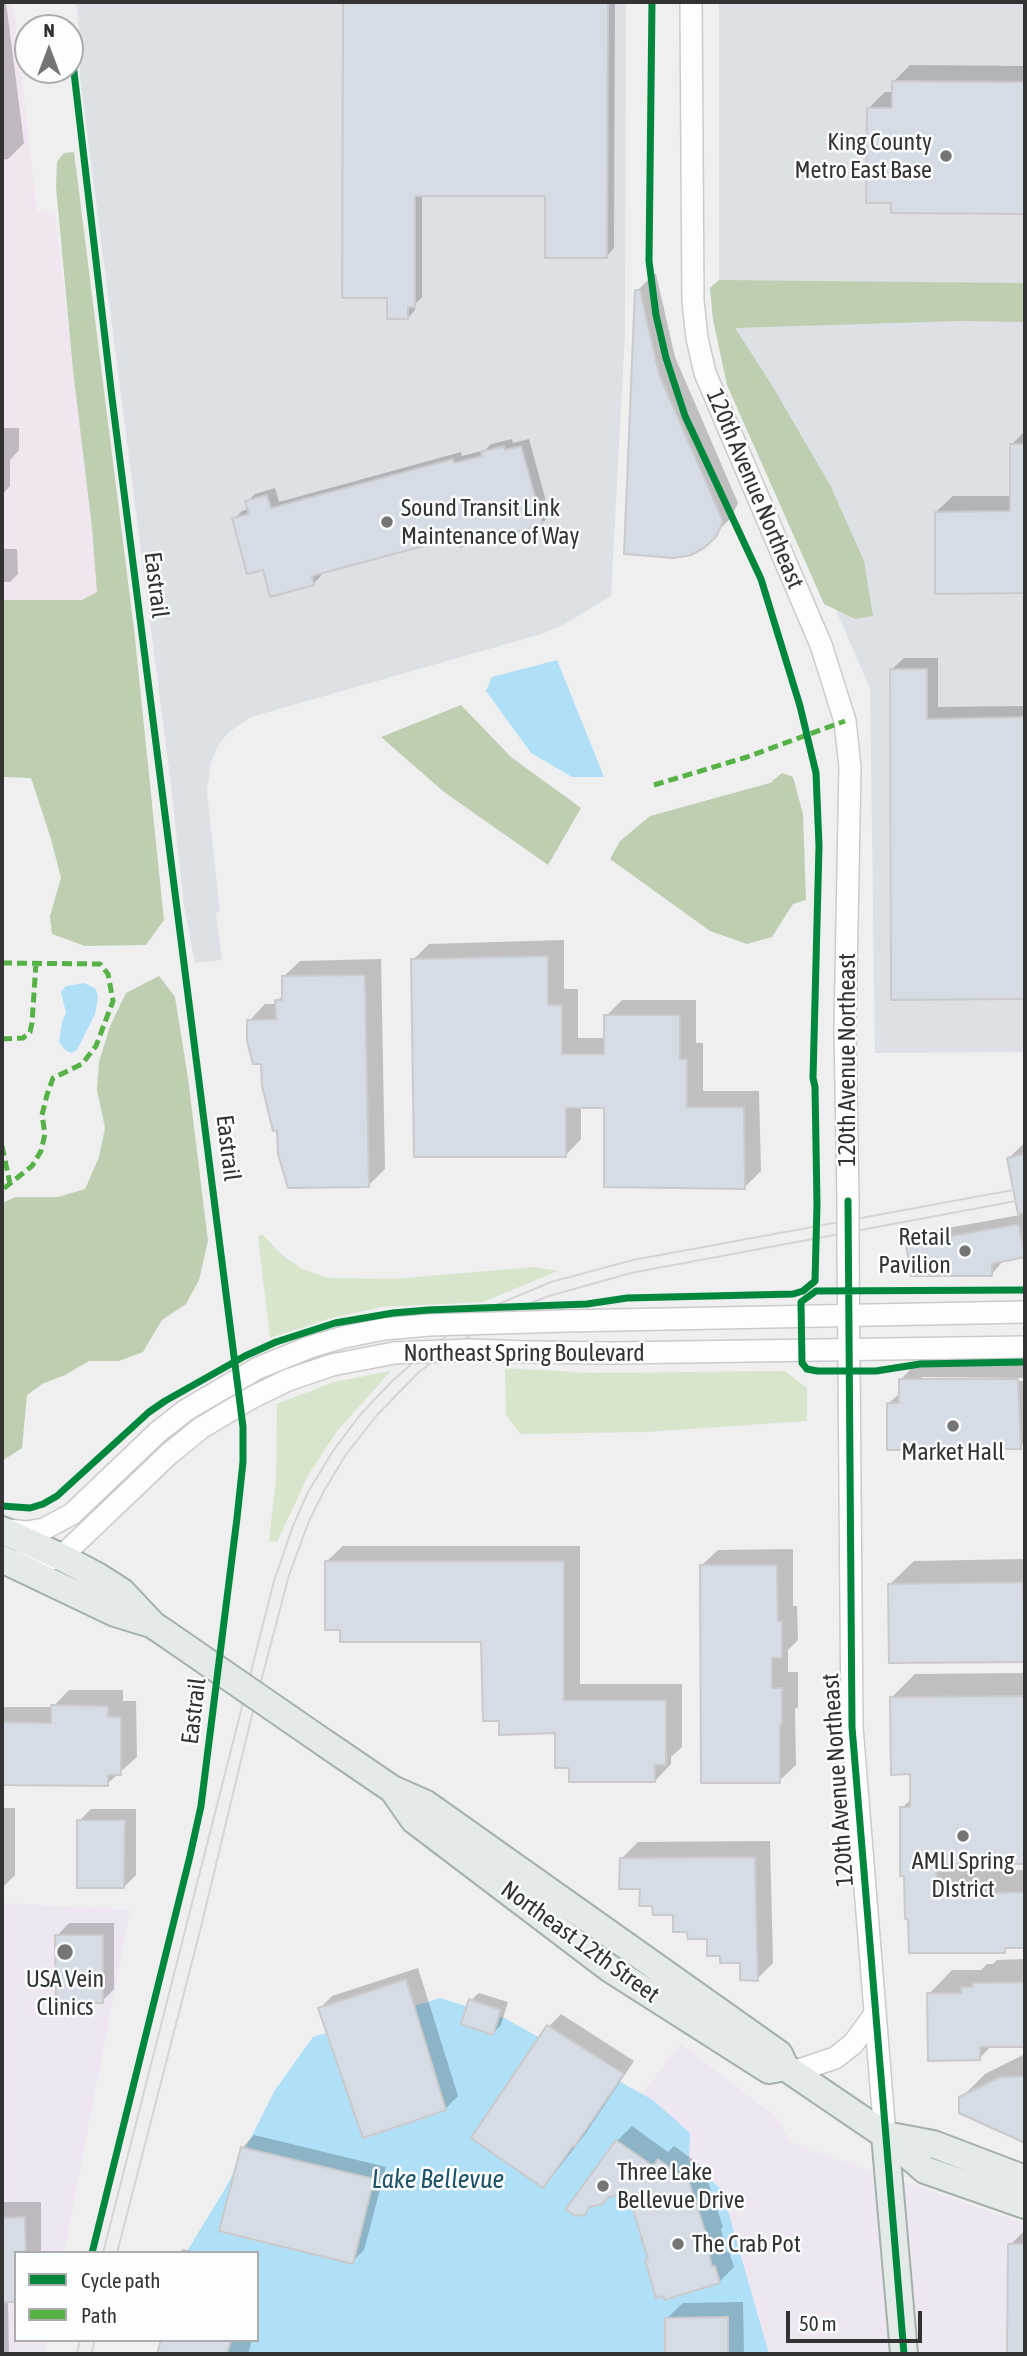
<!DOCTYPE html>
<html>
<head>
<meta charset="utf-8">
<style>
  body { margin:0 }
  #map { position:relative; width:1027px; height:2356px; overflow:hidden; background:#efeff0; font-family:"Asap Condensed",sans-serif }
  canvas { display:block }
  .frame { position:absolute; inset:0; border:4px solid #333334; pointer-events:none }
  .legend { position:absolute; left:14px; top:2251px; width:245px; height:91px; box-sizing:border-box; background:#fcfdfe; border:2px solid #acacad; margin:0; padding:9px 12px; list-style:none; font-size:21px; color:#333334 }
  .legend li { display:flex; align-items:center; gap:14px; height:35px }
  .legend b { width:35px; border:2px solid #acacad }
  .north { position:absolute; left:14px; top:14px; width:70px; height:70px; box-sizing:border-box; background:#fcfdfe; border:2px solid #acacad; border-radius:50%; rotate:0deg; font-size:19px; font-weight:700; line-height:28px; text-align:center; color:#333334 }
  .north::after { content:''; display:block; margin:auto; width:24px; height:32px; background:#757576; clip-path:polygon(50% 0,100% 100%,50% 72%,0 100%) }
  .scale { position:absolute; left:786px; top:2311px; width:136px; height:32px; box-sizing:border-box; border:4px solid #333334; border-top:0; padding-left:9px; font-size:21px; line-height:24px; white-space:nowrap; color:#333334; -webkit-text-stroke:5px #fcfdfe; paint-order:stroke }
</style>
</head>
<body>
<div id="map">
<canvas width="1027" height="2356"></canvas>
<div class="frame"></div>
<ul class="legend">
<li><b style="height:9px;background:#00873e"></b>Cycle path</li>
<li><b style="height:9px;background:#56b246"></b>Path</li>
</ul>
<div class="north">N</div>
<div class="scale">50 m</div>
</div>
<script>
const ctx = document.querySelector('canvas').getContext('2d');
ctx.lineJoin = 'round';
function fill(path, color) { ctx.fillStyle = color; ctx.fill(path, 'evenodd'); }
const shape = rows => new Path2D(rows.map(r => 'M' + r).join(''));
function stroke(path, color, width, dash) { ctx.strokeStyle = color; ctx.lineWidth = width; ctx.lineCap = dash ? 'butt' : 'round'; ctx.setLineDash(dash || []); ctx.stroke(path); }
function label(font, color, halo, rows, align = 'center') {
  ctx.font = font + ' "Asap Condensed",sans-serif'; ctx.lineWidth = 5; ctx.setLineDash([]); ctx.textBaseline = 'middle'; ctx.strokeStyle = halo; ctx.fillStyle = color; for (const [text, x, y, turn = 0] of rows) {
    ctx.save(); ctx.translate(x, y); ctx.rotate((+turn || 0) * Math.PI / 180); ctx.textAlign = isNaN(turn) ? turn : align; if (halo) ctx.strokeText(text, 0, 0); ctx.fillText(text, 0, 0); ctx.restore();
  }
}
const commercial = shape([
  [2,1903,130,1910,64,2253,16,2253,16,2340,47,2340,45,2354,2,2354],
  [681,2044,777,2118,791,2143,1025,2224,1025,2354,615,2354,555,2206]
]);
const built = shape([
  [76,2,626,2,625,333,611,596,561,626,545,633,251,717,228,733,218,746,211,762,207,791,220,912,216,913,222,960,195,963,184,906,170,777,80,77,80,37],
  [719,2,1025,2,1025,1052,875,1053,870,689,719,338]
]);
const education = shape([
  [2,2,13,2,37,212,55,213,101,604,2,605]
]);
const green = shape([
  [262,1234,281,1254,302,1269,328,1278,395,1279,533,1267,558,1271,483,1302,382,1307,331,1318,270,1338,258,1237],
  [505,1368,592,1373,785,1371,807,1388,807,1421,646,1432,520,1434,506,1415],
  [391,1371,337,1431,309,1474,277,1542,269,1541,276,1478,277,1404,334,1382]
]);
const forest = shape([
  [74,152,134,629,164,920,146,945,85,946,52,934,50,916,61,878,51,839,31,778,2,777,2,600,82,600,97,592,92,528,73,370,56,187,57,162,64,153],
  [719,280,1025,283,1025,322,960,321,735,328,770,382,830,485,864,561,873,616,855,619,824,604,727,385,713,320,710,288],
  [461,705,511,757,581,808,548,865,444,792,381,737],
  [782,773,793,777,803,814,806,900,793,904,772,937,747,944,710,931,610,859,620,841,650,816,770,783],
  [159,976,175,997,188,1078,208,1241,199,1280,186,1304,162,1320,143,1352,119,1361,89,1361,65,1375,42,1384,27,1395,22,1448,5,1459,2,1459,2,1203,16,1197,58,1197,85,1189,99,1157,105,1128,97,1090,99,1062,110,1026,126,993]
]);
const water = shape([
  [557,660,604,777,572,777,531,753,486,691,492,677],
  [84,983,96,989,98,997,95,1014,77,1050,71,1053,65,1050,59,1042,62,1022,66,1013,61,992,66,986],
  [440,1998,504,2018,653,2100,690,2133,689,2162,722,2190,769,2354,157,2354,161,2340,257,2340,257,2253,186,2253,226,2187,275,2090,313,2037]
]);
const shadow = shape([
  [2,2,6,2,24,143,8,159,2,160],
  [345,2,615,2,614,248,607,256,546,194,422,194,422,297,415,304,415,310,408,318,389,297,344,296],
  [910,65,1025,66,1025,212,893,211,893,201,868,109,885,92,894,92,894,81],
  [654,274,656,274,675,357,738,503,731,518,703,546,637,291],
  [2,428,19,428,19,450,10,460,10,486,2,495],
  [1025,431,1025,591,937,592,936,512,953,496,1012,496,1011,445],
  [512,439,513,443,529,439,550,516,542,523,522,529,516,535,458,534,320,572,321,576,313,584,264,568,234,519,242,511,249,509,247,502,255,494,275,488,279,502,461,452,462,456,485,450,491,444],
  [2,549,17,549,18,574,10,582,2,582],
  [904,658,938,658,938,707,1025,706,1025,997,893,998,891,670],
  [564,940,564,989,578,989,578,1038,606,1038,606,1016,622,1000,696,1000,696,1043,703,1043,703,1091,759,1091,761,1171,745,1187,606,1106,581,1106,581,1139,565,1156,413,960,429,944],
  [381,959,385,1169,369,1185,279,1128,263,1062,249,1021,265,1004,277,1004,277,1001,284,994,283,977,300,961],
  [1025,1142,1024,1256,1004,1260,992,1274,908,1245,920,1233,1020,1215,1009,1158],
  [924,1356,1025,1356,1025,1378,922,1377,918,1381,1025,1381,1025,1442,1020,1447,888,1404,901,1392,900,1380],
  [343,1546,580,1546,580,1684,682,1684,682,1747,671,1757,671,1764,655,1781,571,1767,557,1731,501,1719,483,1640,326,1562],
  [793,1549,793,1606,797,1606,798,1640,788,1650,788,1672,798,1672,798,1707,795,1709,796,1765,779,1781,701,1566,718,1550],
  [1025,1559,1024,1660,890,1584,914,1561],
  [1025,1673,1025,1863,960,1863,960,1871,1025,1870,1025,1946,1009,1946,1004,1951,910,1951,902,1808,912,1798,912,1773,892,1697,915,1674],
  [69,1690,123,1690,123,1701,136,1701,137,1757,107,1784,2,1783,2,1707,53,1707],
  [2,1808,15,1808,15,1875,3,1887],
  [91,1809,136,1809,136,1875,124,1887,79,1821],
  [770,1841,773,1963,757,1979,741,1961,708,1938,689,1930,675,1913,654,1904,621,1859,638,1842],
  [69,1923,114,1923,114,1989,102,2001,57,1936],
  [1025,1959,1025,2045,992,2045,980,2058,929,1994,952,1970,981,1970,987,1964,993,1964,997,1960],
  [418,1968,458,2096,446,2108,364,2136,320,2008,332,1996],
  [479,1993,508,2002,501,2025,493,2033,471,2000],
  [561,2014,634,2061,586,2133,555,2173,543,2185,473,2137,549,2026],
  [1025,2054,1025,2139,1021,2139,961,2098,985,2074],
  [632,2126,668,2152,674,2146,703,2167,723,2227,721,2229,727,2252,729,2252,734,2267,719,2282,649,2258,630,2191,610,2195,592,2205,584,2213,617,2141],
  [254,2135,386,2167,364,2250,352,2262,242,2148],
  [2,2202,41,2202,41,2253,16,2253,8,2300,9,2354,2,2354],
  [1025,2230,1025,2354,1009,2354,1010,2245],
  [183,2249,199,2253,179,2253],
  [743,2302,744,2354,667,2354,666,2319,683,2303],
  [163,2340,252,2340,248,2354,159,2354]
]);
const building = shape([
  [343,2,608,2,607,258,545,258,545,196,415,196,415,307,408,307,408,319,387,319,387,298,342,298,343,2],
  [892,81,1025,82,1025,214,891,213,891,203,866,203,867,108,892,108,892,81],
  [635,290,640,290,659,374,723,521,716,537,704,548,691,555,674,558,624,554,635,290],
  [1010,444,1025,444,1025,593,935,594,935,512,1010,511,1010,444],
  [504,446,505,450,521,446,543,525,515,532,516,537,494,543,492,538,460,547,457,537,312,576,314,585,270,597,263,570,247,574,232,518,249,514,245,501,267,495,271,508,453,459,454,463,482,456,481,452,504,446],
  [890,669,927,669,927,719,1025,717,1025,999,891,1000,890,669],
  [548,956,548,1005,562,1005,562,1054,604,1054,604,1015,680,1015,680,1059,687,1059,687,1107,744,1107,745,1189,604,1187,604,1108,566,1108,566,1157,414,1157,411,959,548,956],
  [365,975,369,1187,288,1188,278,1154,277,1130,273,1131,262,1086,261,1064,253,1064,247,1041,247,1020,276,1019,275,1000,282,1000,282,976,365,975],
  [1025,1154,1025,1213,1018,1214,1007,1158,1025,1154],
  [1019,1224,1025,1257,992,1264,992,1276,911,1276,906,1244,1019,1224],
  [899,1379,1018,1379,1021,1449,887,1450,887,1403,899,1403,899,1379],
  [325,1561,564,1561,564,1700,666,1700,666,1765,655,1765,655,1782,569,1782,569,1768,555,1768,555,1733,499,1735,499,1721,483,1721,481,1642,340,1642,340,1630,325,1630,325,1561],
  [700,1565,777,1565,778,1621,782,1621,782,1658,772,1658,772,1688,782,1688,782,1725,780,1725,780,1783,701,1783,700,1565],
  [1023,1582,1025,1662,889,1663,888,1584,1023,1582],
  [1024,1696,1025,1864,936,1864,937,1894,1025,1892,1025,1948,1005,1948,1005,1953,909,1953,908,1919,905,1919,904,1876,900,1876,900,1807,910,1807,910,1774,891,1775,890,1697,1024,1696],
  [51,1705,108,1706,108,1716,121,1717,121,1775,108,1775,108,1786,2,1785,2,1722,51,1723,51,1705],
  [77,1820,125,1820,124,1888,77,1888,77,1820],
  [755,1857,758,1981,740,1980,740,1963,720,1963,720,1956,707,1956,707,1939,688,1939,687,1932,673,1932,673,1915,653,1915,652,1906,639,1906,640,1889,619,1889,620,1858,755,1857],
  [55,1935,103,1935,103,2003,56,2003,55,1935],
  [406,1979,446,2110,363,2138,318,2008,406,1979],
  [1025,1982,1025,2047,980,2047,980,2060,928,2061,927,1993,961,1993,961,1987,972,1987,972,1983,1025,1982],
  [469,1999,501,2010,493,2035,461,2024,469,1999],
  [547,2025,624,2074,574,2147,573,2146,543,2188,471,2138,547,2025],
  [1025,2076,1025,2143,959,2113,959,2097,1000,2077,1025,2076],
  [616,2140,653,2166,658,2159,689,2182,709,2243,707,2246,712,2266,715,2266,720,2283,664,2300,664,2296,656,2298,645,2260,648,2259,628,2193,608,2197,603,2204,589,2207,585,2215,575,2216,566,2209,616,2140],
  [241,2147,374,2179,353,2264,219,2231,241,2147],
  [25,2217,26,2253,16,2253,16,2302,2,2302,2,2218,25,2217],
  [1008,2244,1025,2244,1025,2354,1007,2354,1008,2244],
  [728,2317,728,2354,665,2354,665,2318,728,2317],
  [161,2340,231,2340,227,2354,157,2354,161,2340]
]);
const minor = shape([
  [691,2,693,301,697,338,705,373,821,645,845,721,850,767,845,1028,848,1201],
  [848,1247,852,1727,885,2135],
  [565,1321,1025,1312],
  [526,1352,613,1353,1025,1347],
  [7,1530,27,1532,44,1529,72,1514,158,1432,186,1410,258,1368,310,1347,344,1337,384,1329,429,1325],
  [11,1561,36,1563,61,1557,169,1454,201,1428,253,1397,288,1380,332,1365,394,1353],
  [793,2072,835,2058,853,2044,875,2014]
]);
const major = shape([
  [2,1530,61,1557,97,1576,122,1592,153,1625,165,1633],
  [2,1559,115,1613,151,1624],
  [326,1744,392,1789,426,1804,779,2054,785,2067,885,2135,925,2170,1025,2205],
  [393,1790,414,1820,609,1968,769,2070,785,2067],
  [885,2135,904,2354],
  [885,2135,933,2144,1025,2179]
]);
const tram = shape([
  [103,2253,274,1581,293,1526,308,1492,333,1451,360,1415,392,1381,433,1345,496,1305,551,1282,633,1260,1013,1190],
  [117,2253,201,1927,250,1723,289,1575,309,1521,324,1491,345,1456,377,1415,419,1372,458,1343,508,1312,549,1296,631,1273,1016,1201],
  [77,2354,80,2340],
  [91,2354,95,2340]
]);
const minorBridge = shape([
  [848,1201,848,1247],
  [429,1325,565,1321],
  [394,1353,470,1350,526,1352]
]);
const majorBridge = shape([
  [165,1633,326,1744]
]);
const quiet = shape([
  [654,785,747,757,845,721],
  [2,963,100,964,108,974,113,1001,96,1046,82,1064,53,1078,47,1095,42,1115,45,1134,41,1151,32,1166,2,1190],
  [2,1039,23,1038,30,1032,32,1023,36,963],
  [2,1146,10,1184]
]);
const cycleway = shape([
  [70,38,112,398,243,1427,243,1462,237,1518,201,1806,190,1856,92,2253],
  [848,1201,852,1727,904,2354],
  [807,1369,802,1363,801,1302,816,1291,1025,1290],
  [807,1369,817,1371,876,1371,920,1364,1025,1362],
  [2,1506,30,1508,43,1504,57,1496,149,1412,165,1401,245,1356,276,1342,335,1323,393,1313,428,1310,587,1304,627,1298,793,1294,803,1291,815,1281,817,1204,815,1087,813,1078,819,846,816,773,800,706,761,579,685,416,666,358,656,315,649,261,652,2]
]);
const markers = [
  [946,156,7,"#757576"],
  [387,522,7,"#757576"],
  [965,1251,7,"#757576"],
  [953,1426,7,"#757576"],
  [963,1836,7,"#757576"],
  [65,1952,9,"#757576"],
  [603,2186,7,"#757576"],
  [678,2244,7,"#757576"]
];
const poiNames = [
  ["King County",932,142,"right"],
  ["Metro East Base",932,170,"right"],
  ["Sound Transit Link",401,508],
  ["Maintenance of Way",401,536],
  ["Retail",951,1237,"right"],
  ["Pavilion",951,1265,"right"],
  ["Market Hall",953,1452,"center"],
  ["AMLI Spring",963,1861,"center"],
  ["DIstrict",963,1889,"center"],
  ["USA Vein",65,1979,"center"],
  ["Clinics",65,2007,"center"],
  ["Three Lake",617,2172],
  ["Bellevue Drive",617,2200],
  ["The Crab Pot",692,2244]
];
const streetNames = [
  ["120th Avenue Northeast",755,489,67],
  ["Eastrail",156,585,83],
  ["120th Avenue Northeast",847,1060,-90],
  ["Eastrail",228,1148,83],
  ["Northeast Spring Boulevard",524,1353],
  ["Eastrail",194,1711,-83],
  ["120th Avenue Northeast",838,1780,-94],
  ["Northeast 12th Street",580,1942,36]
];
const waterNames = [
  ["Lake Bellevue",438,2180]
];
fill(commercial, '#eee7f2');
fill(built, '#dde1e6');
fill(education, '#f0e6f0');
fill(green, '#d7e5cd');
fill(forest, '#becfb1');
fill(water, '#afe0f8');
fill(shadow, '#0003');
fill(building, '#d5dce6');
stroke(building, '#cacacb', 2);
stroke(minor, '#cbcbcc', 24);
stroke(major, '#a4b0aa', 30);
stroke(minor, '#fdfdfd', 21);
stroke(major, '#e3eae7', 26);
stroke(tram, '#d5d5d6', 2);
stroke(minorBridge, '#cbcbcc', 24, []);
stroke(majorBridge, '#a4b0aa', 30, []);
stroke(minorBridge, '#fdfdfd', 21);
stroke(majorBridge, '#e3eae7', 26);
stroke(quiet, '#56b246', 5, [10, 5]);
stroke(cycleway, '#00873e', 7);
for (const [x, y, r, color] of markers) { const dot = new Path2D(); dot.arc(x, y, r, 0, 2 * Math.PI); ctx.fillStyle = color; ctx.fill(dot); stroke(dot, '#fcfdfe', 2.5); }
label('24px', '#333334', '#fcfdfe', poiNames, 'left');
label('24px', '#333334', '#fcfdfe', streetNames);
label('italic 26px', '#1e556c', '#fcfdfe', waterNames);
</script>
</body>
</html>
